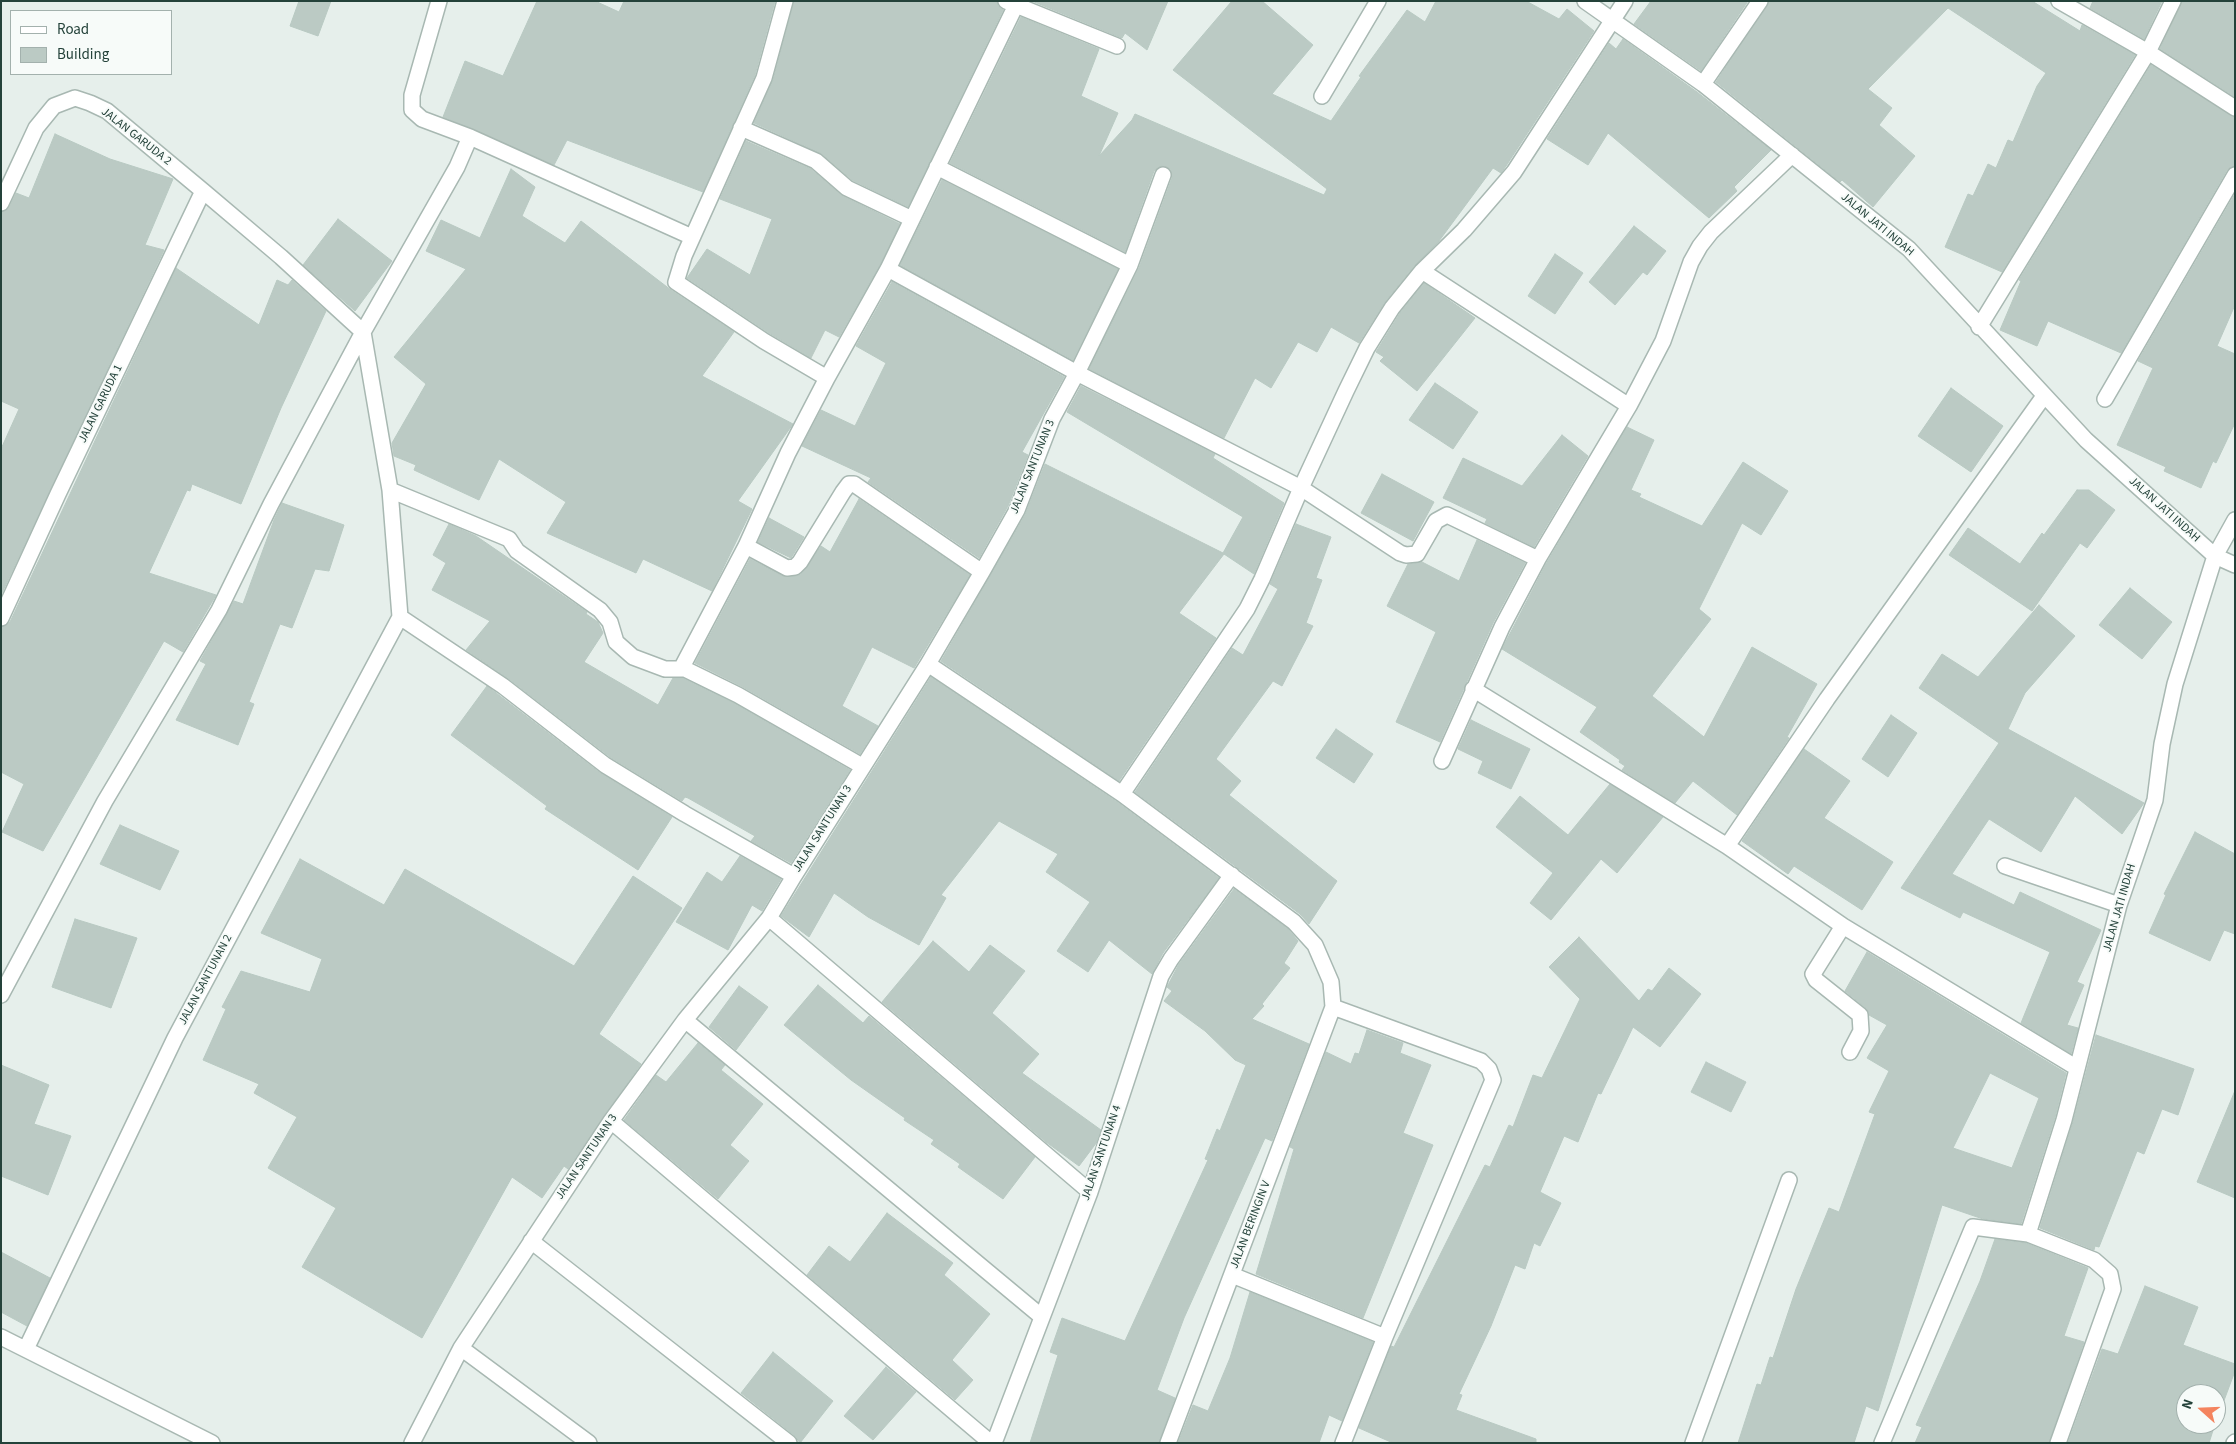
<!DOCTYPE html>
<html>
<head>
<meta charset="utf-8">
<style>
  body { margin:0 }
  #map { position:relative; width:2236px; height:1444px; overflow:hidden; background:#e6efeb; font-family:"Source Sans 3",sans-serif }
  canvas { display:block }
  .frame { position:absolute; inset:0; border:2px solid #24423a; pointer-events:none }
  .legend { position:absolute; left:10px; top:10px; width:162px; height:65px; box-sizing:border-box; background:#f7fbf9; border:1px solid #a3b1ad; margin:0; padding:6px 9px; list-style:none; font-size:15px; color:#24423a }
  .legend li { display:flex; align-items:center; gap:10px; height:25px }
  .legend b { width:25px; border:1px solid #a3b1ad }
  .north { position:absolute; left:2176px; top:1384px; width:50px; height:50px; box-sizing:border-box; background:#f7fbf9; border:1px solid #a3b1ad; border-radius:50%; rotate:290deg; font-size:14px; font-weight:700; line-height:20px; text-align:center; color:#24423a }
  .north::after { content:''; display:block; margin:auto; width:18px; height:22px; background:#f4845f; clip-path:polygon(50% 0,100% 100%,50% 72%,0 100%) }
</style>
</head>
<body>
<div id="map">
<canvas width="2236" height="1444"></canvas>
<div class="frame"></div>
<ul class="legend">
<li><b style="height:6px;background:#fff"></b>Road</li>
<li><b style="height:14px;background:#bbcac4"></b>Building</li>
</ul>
<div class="north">N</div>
</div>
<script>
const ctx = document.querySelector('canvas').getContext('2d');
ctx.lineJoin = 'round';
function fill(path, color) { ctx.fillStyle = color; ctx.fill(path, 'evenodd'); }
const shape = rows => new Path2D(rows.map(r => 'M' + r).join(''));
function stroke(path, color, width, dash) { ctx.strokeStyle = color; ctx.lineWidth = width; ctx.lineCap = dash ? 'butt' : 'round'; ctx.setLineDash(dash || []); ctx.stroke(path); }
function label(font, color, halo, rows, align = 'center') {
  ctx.font = font + ' "Source Sans 3",sans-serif'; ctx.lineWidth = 4; ctx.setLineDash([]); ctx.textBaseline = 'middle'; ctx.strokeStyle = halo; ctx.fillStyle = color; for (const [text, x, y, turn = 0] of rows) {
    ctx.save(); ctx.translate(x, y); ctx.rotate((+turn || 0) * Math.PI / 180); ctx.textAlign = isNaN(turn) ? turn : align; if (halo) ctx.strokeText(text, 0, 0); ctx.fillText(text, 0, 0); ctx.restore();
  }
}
const building = shape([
  [299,1,331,1,318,36,290,26,299,1],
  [537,1,595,1,619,12,624,1,775,1,755,75,703,192,567,140,554,165,443,117,465,61,503,76,537,1],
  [794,1,997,1,998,6,1003,10,908,207,852,180,820,153,754,123,773,80,794,1],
  [1032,1,1168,1,1147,50,1125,33,1122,38,1032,1],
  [1232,1,1262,1,1313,45,1272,94,1331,121,1361,77,1359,76,1407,10,1425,22,1436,1,1526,1,1559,19,1567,9,1594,31,1506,166,1501,173,1493,168,1439,241,1415,265,1385,302,1359,343,1331,327,1317,352,1298,342,1271,388,1255,378,1224,438,1089,369,1139,268,1172,178,1170,169,1162,166,1154,171,1125,252,950,163,1021,17,1099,49,1081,96,1118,113,1099,156,1132,120,1135,114,1324,195,1327,189,1173,70,1232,1],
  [1651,1,1748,1,1701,71,1634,24,1651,1],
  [1769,1,2032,1,2080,31,2082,25,2135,55,2002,272,1945,247,1968,194,1973,196,1988,164,1996,168,2008,140,2013,142,2037,86,2046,73,1948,8,1868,89,1892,108,1879,125,1915,156,1873,207,1842,180,1840,182,1716,82,1769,1],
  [2093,1,2162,1,2144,39,2090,8,2093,1],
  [2182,1,2235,1,2235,97,2160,49,2182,1],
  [1623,39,1697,92,1771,150,1734,187,1737,191,1709,218,1608,133,1588,165,1547,139,1609,43,1616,49,1623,39],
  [2151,65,2235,117,2235,166,2227,170,2121,353,2048,321,2037,346,2000,330,2021,281,2019,280,2151,65],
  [55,134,110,159,173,179,145,245,164,250,1,595,1,449,19,409,1,401,1,212,9,207,16,193,29,198,55,134],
  [746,141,811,169,843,196,900,224,880,265,839,337,825,330,811,358,769,333,687,278,707,249,750,275,772,219,720,199,746,141],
  [511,169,535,187,522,216,565,243,581,221,671,290,734,332,702,376,793,424,738,501,752,509,712,591,643,559,636,573,547,533,566,502,499,459,479,500,414,470,416,465,394,456,392,443,426,384,394,357,466,269,426,251,441,220,480,238,511,169],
  [942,180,1118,269,1073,360,900,265,942,180],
  [2235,194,2235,305,2217,346,2235,354,2235,423,2216,463,2213,461,2201,488,2164,471,2166,467,2117,445,2153,368,2138,361,2235,194],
  [338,219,392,261,355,311,303,265,338,219],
  [1634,226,1666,251,1647,275,1643,272,1615,305,1589,282,1634,226],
  [1555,254,1583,273,1555,314,1528,296,1555,254],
  [176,268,259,325,277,280,288,285,292,280,326,311,281,408,241,504,192,484,190,491,187,490,149,573,216,595,183,652,164,641,43,851,2,832,24,784,1,772,1,627,10,622,176,268],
  [892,282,1064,377,1022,452,1028,455,1008,506,979,558,868,482,871,478,802,446,821,410,855,426,886,363,856,346,892,282],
  [1424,283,1475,318,1417,391,1380,361,1384,357,1376,352,1400,313,1424,283],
  [1435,383,1478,412,1453,449,1409,420,1435,383],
  [1081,386,1215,454,1213,458,1284,503,1254,574,1224,554,1179,613,1216,638,1119,781,941,661,1025,515,1045,464,1223,553,1243,517,1067,412,1081,386],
  [1951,388,2003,426,1971,472,1918,436,1951,388],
  [1627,427,1654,440,1631,490,1641,494,1639,497,1702,526,1743,462,1788,491,1761,535,1742,523,1699,609,1711,619,1652,696,1704,737,1752,647,1817,684,1787,737,1789,738,1737,815,1693,781,1675,803,1622,770,1625,766,1619,762,1620,760,1580,732,1597,707,1502,649,1546,564,1627,427],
  [1562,435,1588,456,1534,547,1485,523,1487,519,1443,498,1463,458,1522,486,1562,435],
  [1382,474,1434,502,1413,541,1361,513,1382,474],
  [2077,490,2089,490,2115,510,2087,548,2080,543,2032,611,1949,555,1968,528,2020,564,2042,533,2044,535,2077,490],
  [859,499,970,575,914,668,872,647,842,706,878,726,860,754,743,687,695,663,750,559,783,576,796,576,801,574,821,546,830,552,859,499],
  [282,503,344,525,329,571,315,569,292,628,280,624,249,702,254,704,238,745,176,720,206,664,200,661,234,601,243,604,274,520,282,503],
  [769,518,804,537,791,558,758,542,769,518],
  [449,524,476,536,587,612,586,614,598,622,603,633,584,662,658,705,673,678,683,678,734,703,850,770,791,863,751,841,755,836,688,798,685,797,682,801,610,757,509,679,466,650,490,621,432,590,446,563,433,555,449,524],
  [1296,524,1331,537,1316,578,1322,580,1306,623,1313,626,1282,686,1273,681,1216,759,1241,781,1229,795,1337,881,1309,924,1300,914,1135,792,1232,648,1243,655,1278,589,1270,584,1296,524],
  [1477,540,1525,563,1493,623,1440,742,1396,722,1436,632,1387,606,1408,564,1422,562,1459,581,1477,540],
  [2130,588,2172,622,2142,659,2099,625,2130,588],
  [2039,605,2075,636,2025,693,2008,729,2144,803,2122,834,2075,796,2041,852,1989,819,1952,874,2014,905,2020,892,2101,930,2077,982,2084,985,2067,1025,2078,1028,2071,1054,2021,1023,2050,952,1963,912,1960,918,1901,888,1999,743,1919,688,1942,654,1978,677,2039,605],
  [931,677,1117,802,1219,878,1163,953,1152,974,1109,940,1088,972,1057,951,1090,902,1046,872,1058,854,999,821,941,895,946,898,919,945,868,917,834,893,809,937,781,916,931,677],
  [487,686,599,772,672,817,638,870,545,809,547,806,451,735,487,686],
  [1891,715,1917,733,1888,777,1862,759,1891,715],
  [1471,720,1530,749,1511,789,1478,773,1483,761,1458,749,1471,720],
  [1336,729,1373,754,1354,783,1316,758,1336,729],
  [1804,749,1850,781,1824,818,1893,862,1862,910,1794,866,1788,874,1742,841,1804,749],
  [1610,784,1663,817,1617,873,1601,859,1551,920,1530,903,1553,873,1496,827,1520,796,1568,835,1610,784],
  [120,825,179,851,160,890,100,864,120,825],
  [2195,832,2235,854,2235,934,2224,930,2210,961,2149,933,2166,895,2164,894,2195,832],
  [740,856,781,879,762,911,752,905,728,950,676,922,707,872,722,882,740,856],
  [300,859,384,905,405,869,574,966,633,876,682,908,599,1034,641,1064,568,1169,564,1166,542,1198,512,1177,422,1338,302,1267,336,1208,268,1168,297,1117,254,1093,259,1084,203,1060,226,1009,222,1007,241,971,310,992,322,959,261,933,300,859],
  [1234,889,1288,929,1298,941,1284,963,1290,968,1262,1004,1264,1006,1252,1019,1309,1044,1272,1141,1265,1138,1184,1318,1157,1390,1175,1398,1159,1443,1030,1443,1058,1355,1050,1352,1062,1318,1125,1341,1208,1160,1205,1159,1217,1129,1220,1131,1246,1065,1235,1060,1205,1031,1164,1001,1172,991,1167,987,1179,964,1234,889],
  [75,919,137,938,111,1008,52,987,75,919],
  [1579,937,1639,1001,1648,989,1652,991,1669,968,1701,994,1660,1047,1633,1027,1601,1094,1598,1093,1578,1142,1564,1136,1540,1192,1561,1203,1540,1246,1534,1243,1525,1269,1515,1265,1491,1326,1459,1394,1462,1395,1456,1410,1536,1439,1536,1443,1393,1443,1359,1428,1391,1346,1394,1347,1485,1165,1490,1167,1509,1125,1513,1127,1533,1075,1542,1078,1580,999,1549,967,1579,937],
  [933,941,969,972,990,945,1025,971,992,1013,1039,1054,1022,1073,1101,1130,1097,1142,1079,1166,1046,1142,882,1002,933,941],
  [1867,952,2066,1073,2055,1117,2021,1224,1983,1219,1942,1205,1878,1411,1866,1406,1854,1443,1738,1443,1757,1384,1761,1385,1770,1357,1773,1358,1796,1289,1829,1208,1839,1212,1875,1114,1869,1112,1889,1071,1867,1058,1887,1025,1869,1015,1866,1008,1845,991,1867,952],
  [1990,1073,2039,1098,2012,1168,1953,1148,1990,1073],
  [818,985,863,1023,869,1016,1035,1157,1003,1199,958,1167,960,1164,931,1144,934,1140,904,1120,905,1118,851,1080,784,1025,818,985],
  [739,986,768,1007,736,1050,709,1027,739,986],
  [1367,1030,1403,1043,1400,1053,1431,1065,1403,1133,1433,1145,1363,1318,1256,1274,1294,1149,1290,1147,1326,1052,1351,1064,1355,1053,1359,1054,1367,1030],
  [2096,1035,2194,1069,2178,1115,2162,1109,2144,1154,2137,1151,2099,1247,2095,1246,2094,1250,2040,1228,2073,1122,2096,1035],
  [698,1043,725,1065,721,1070,763,1104,730,1145,749,1161,718,1199,624,1120,656,1075,666,1082,698,1043],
  [1706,1062,1746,1082,1731,1112,1691,1092,1706,1062],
  [1,1065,49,1085,34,1124,71,1136,48,1195,1,1176,1,1065],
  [2234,1093,2235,1093,2235,1198,2197,1182,2234,1093],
  [887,1213,953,1263,944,1275,990,1314,952,1360,973,1380,955,1400,807,1275,829,1246,850,1262,887,1213],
  [1995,1239,2026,1243,2088,1268,2064,1336,2084,1342,2049,1443,1915,1443,1922,1427,1916,1425,1980,1281,1995,1239],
  [1,1252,50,1278,27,1326,1,1312,1,1252],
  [2145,1286,2198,1307,2183,1345,2235,1364,2235,1371,2216,1422,2216,1394,2186,1394,2186,1424,2215,1424,2209,1443,2068,1443,2102,1349,2118,1354,2145,1286],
  [1250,1292,1373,1342,1342,1421,1329,1415,1319,1443,1178,1443,1193,1405,1208,1411,1230,1358,1250,1292],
  [773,1352,833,1401,800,1443,795,1436,741,1393,773,1352],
  [886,1367,916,1392,873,1440,844,1416,886,1367]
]);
const minor = shape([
  [785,1,764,78,684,256,676,282,764,341,827,378],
  [1006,1,1117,46],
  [1585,1,1703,84,1909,249,2086,440,2215,556,2235,565],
  [2059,1,2148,52,2235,108],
  [1703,84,1760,1],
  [1322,96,1378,1],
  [741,128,816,161,847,188,912,219],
  [470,137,692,237],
  [937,167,1130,265],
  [1,203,36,128,54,106,75,98,90,103,107,111,203,191,281,257,363,332,390,490,400,617],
  [888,269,1077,373,1301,488,1400,553,1406,555,1417,554,1436,521,1447,515,1538,559],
  [1422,271,1629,406],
  [1979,327,2148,52,2173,1],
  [2105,399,2235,175],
  [390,490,509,539,517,551,600,610,610,622,616,642,633,657,665,669,685,669,738,695,862,766],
  [746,546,787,568,795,567,800,562,843,492,849,484,854,484,982,572],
  [400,617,503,686,605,765,685,814,794,876],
  [1,618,58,494,203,191],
  [928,664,1122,794,1294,922,1315,945,1331,982,1333,1007,1168,1443],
  [681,669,746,546,788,453,827,378,888,269,1016,5],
  [1473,689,1727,846,1843,926,2077,1068],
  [1442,761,1502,627,1538,559,1629,406,1663,341,1691,262,1700,246,1711,232,1792,155],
  [1122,794,1247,609,1262,579,1301,488,1346,391,1367,348,1392,308,1422,271,1464,230,1514,172,1625,1],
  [1727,846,1827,699,2044,396],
  [2005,866,2119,905],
  [769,918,1090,1192],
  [1843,926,1813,974,1816,980,1860,1015,1861,1031,1850,1052],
  [1,995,105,801,219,610,271,504,363,332,457,167,470,137,422,119,412,110,412,95,439,1],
  [1333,1007,1481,1061,1489,1069,1493,1080,1385,1337,1343,1443],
  [685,1020,1042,1317],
  [611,1121,991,1443],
  [2028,1234,2064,1120,2119,905,2155,800,2162,744,2175,684,2215,556,2235,520],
  [531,1241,789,1443],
  [1232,1275,1385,1337],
  [1,1337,212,1443],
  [461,1348,589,1443],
  [26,1349,175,1038,400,617],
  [412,1443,461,1348,611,1121,685,1020,769,918,794,876,928,664,982,572,1017,510,1052,419,1077,373,1130,265,1163,175],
  [994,1443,1090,1192,1161,976,1171,959,1232,875],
  [1693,1443,1789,1180],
  [1882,1443,1973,1227,2028,1234,2094,1260,2110,1274,2113,1289,2058,1443],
  [2234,1443,2235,1442]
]);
const streetNames = [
  ["JALAN GARUDA 2",136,137,38],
  ["JALAN JATI INDAH",1877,225,40],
  ["JALAN GARUDA 1",101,404,-64],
  ["JALAN SANTUNAN 3",1033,467,-68],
  ["JALAN JATI INDAH",2164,510,42],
  ["JALAN SANTUNAN 3",823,829,-58],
  ["JALAN JATI INDAH",2120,908,-74],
  ["JALAN SANTUNAN 2",206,980,-62],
  ["JALAN SANTUNAN 4",1102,1153,-71],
  ["JALAN SANTUNAN 3",587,1157,-56],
  ["JALAN BERINGIN V",1251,1225,-69]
];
fill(building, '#bbcac4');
stroke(building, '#b8c9c2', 1);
stroke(minor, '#a8b8b2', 18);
stroke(minor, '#fff', 15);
label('12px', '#24423a', '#f7fbf9', streetNames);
</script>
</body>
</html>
